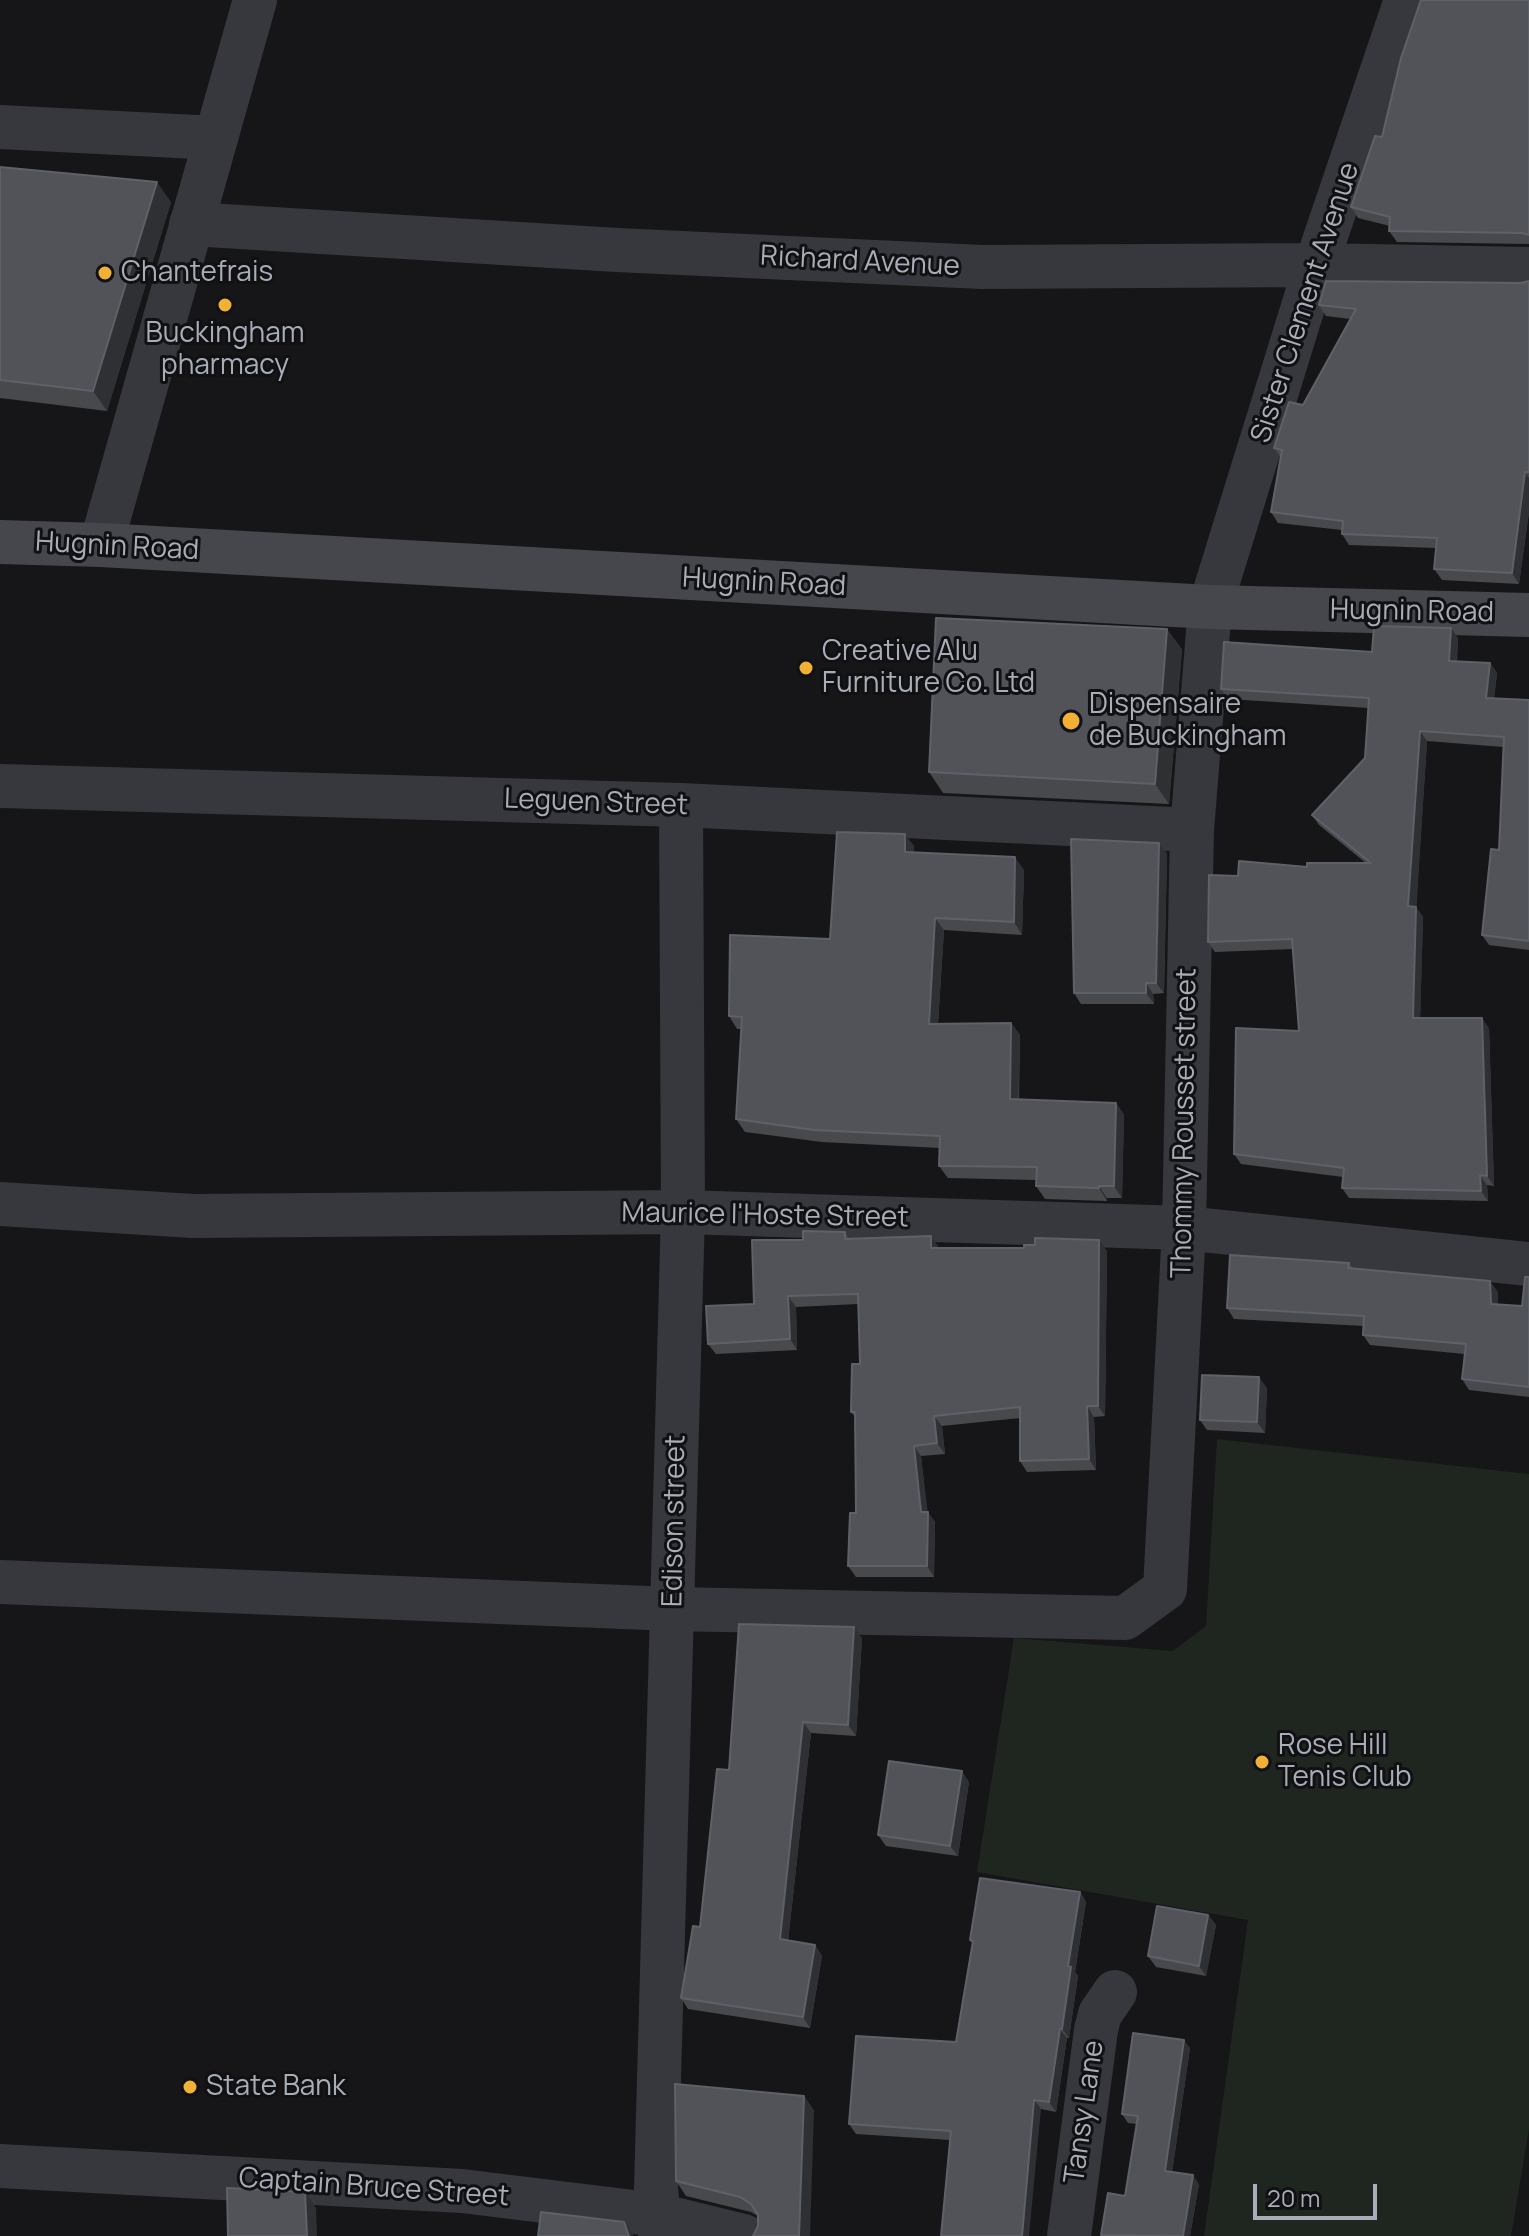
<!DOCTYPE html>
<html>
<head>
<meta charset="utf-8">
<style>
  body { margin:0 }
  #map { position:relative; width:1529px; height:2236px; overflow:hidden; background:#161618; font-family:Manrope,sans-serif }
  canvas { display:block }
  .scale { position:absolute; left:1253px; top:2184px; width:124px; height:36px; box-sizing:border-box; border:4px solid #a8adb8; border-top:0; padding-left:10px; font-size:24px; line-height:28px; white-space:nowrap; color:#a8adb8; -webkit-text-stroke:6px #111113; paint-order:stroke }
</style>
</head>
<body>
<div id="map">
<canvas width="1529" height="2236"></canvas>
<div class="scale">20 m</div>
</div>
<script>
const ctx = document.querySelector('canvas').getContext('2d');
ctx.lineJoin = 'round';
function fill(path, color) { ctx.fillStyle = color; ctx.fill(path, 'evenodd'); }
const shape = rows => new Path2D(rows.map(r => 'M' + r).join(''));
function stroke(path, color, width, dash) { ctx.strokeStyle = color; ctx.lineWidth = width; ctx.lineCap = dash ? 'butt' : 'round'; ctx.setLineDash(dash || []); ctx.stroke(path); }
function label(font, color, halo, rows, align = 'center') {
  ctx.font = font + ' Manrope,sans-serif'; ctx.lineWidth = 6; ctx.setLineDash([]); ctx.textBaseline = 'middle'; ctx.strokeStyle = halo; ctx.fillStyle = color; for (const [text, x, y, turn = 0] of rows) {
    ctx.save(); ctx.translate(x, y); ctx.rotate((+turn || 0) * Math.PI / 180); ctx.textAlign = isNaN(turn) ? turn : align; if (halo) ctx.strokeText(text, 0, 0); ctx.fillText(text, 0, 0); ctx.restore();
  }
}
const green = shape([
  [1217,1439,1529,1474,1529,2129,1511,2236,1204,2236,1248,1920,977,1872,1014,1638,1173,1651,1206,1626]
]);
const minor = shape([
  [0,127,216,138],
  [191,224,617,250,982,267,1316,265,1529,269],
  [0,786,681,805,1192,830],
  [0,1204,193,1216,683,1212,1184,1228,1529,1264],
  [0,1582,673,1609,1125,1618,1165,1589,1184,1228,1192,830,1210,607,1316,265,1406,0],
  [0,2166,462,2191,658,2215,744,2236],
  [660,2236,656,2187,683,1212,681,805],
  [1069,2236,1096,2030,1100,2014,1115,1992]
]);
const tertiary = shape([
  [101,545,255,0]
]);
const secondary = shape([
  [0,542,101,545,1210,607,1529,615]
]);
const wall = shape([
  [1529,0,1529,244,1397,242,1389,231,1390,226,1358,218,1351,207,1382,137],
  [0,167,171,202,107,411,0,398],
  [1529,281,1529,512,1519,584,1442,580,1434,569,1436,548,1349,545,1342,534,1342,530,1278,523,1271,512,1281,458,1274,448,1303,405,1351,319,1326,316,1319,305,1521,283],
  [1458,638,1457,661,1490,663,1497,673,1494,699,1529,700,1529,950,1489,945,1482,935,1499,850,1503,747,1427,741,1416,907,1423,917,1420,1018,1489,1028,1494,1186,1487,1185,1488,1201,1349,1198,1342,1188,1343,1177,1241,1164,1234,1154,1299,1031,1293,949,1215,952,1208,942,1238,876,1307,867,1366,863,1319,825,1312,815,1365,758,1369,708,1228,699,1221,689,1372,652],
  [1182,649,1169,804,943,793,929,772],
  [1159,843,1167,854,1164,993,1153,994,1154,1004,1081,1004,1074,993],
  [914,846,914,852,1024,870,1022,935,944,930,938,1024,1011,1023,1020,1035,1019,1099,1116,1103,1124,1115,1122,1198,1107,1198,1107,1201,1045,1199,1036,1186,1036,1180,948,1178,939,1166,940,1148,822,1142,745,1132,736,1119,742,1029,737,1029,729,1016,830,939],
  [845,1232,849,1239,931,1236,938,1248,1107,1251,1105,1416,1094,1417,1096,1470,1027,1472,1020,1461,1020,1418,942,1426,945,1454,921,1456,927,1512,935,1522,934,1577,856,1577,848,1566,856,1513,855,1417,851,1412,860,1364,858,1304,796,1307,797,1350,716,1354,708,1344,754,1304,803,1240],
  [1349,1263,1353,1268,1498,1292,1498,1305,1522,1306,1529,1277,1529,1397,1469,1390,1462,1379,1465,1354,1370,1345,1363,1335,1364,1326,1234,1319,1227,1308],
  [1267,1388,1265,1433,1207,1430,1200,1420],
  [862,1638,856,1736,811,1733,788,1941,815,1945,822,1956,810,2028,688,2009,681,1998,700,1927,729,1770],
  [969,1782,958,1856,886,1846,878,1835],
  [1080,1892,1086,1902,1075,1972,1078,1976,1069,2038,1067,2038,1056,2112,1041,2109,950,2140,856,2134,849,2124,956,2042,973,1944,970,1940],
  [1208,1915,1216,1925,1206,1976,1156,1967,1148,1956],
  [1190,2048,1172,2172,1199,2184,1190,2236,1101,2236,1125,2196,1137,2124,1128,2123,1122,2114],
  [804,2096,814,2111,758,2226,758,2216,751,2212,686,2196,676,2181]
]);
const shadedWall = shape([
  [157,182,171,202,107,411,93,391],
  [1525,472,1529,478,1529,512,1519,584,1512,573],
  [1451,628,1458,638,1456,671,1449,661],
  [1167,629,1182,649,1169,804,1155,784],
  [1490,663,1497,673,1493,708,1486,698],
  [1420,731,1427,741,1416,916,1408,906],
  [905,834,914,846,914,864,905,852],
  [1159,843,1167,854,1164,993,1156,983],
  [1015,857,1024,870,1022,935,1014,922],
  [1416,907,1423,917,1420,1028,1413,1018],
  [935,918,944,930,937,1037,929,1024],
  [1146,983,1153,994,1154,1004,1146,993],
  [1482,1018,1489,1028,1494,1186,1487,1176],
  [1011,1023,1020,1035,1018,1111,1010,1099],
  [1116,1103,1124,1115,1122,1198,1114,1186],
  [1480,1175,1487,1185,1488,1201,1481,1191],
  [1099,1186,1107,1198,1107,1201,1099,1188],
  [931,1236,938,1246,939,1259,931,1248],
  [1099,1240,1107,1251,1105,1416,1098,1406],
  [1490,1281,1498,1292,1498,1315,1491,1304],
  [788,1296,796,1307,797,1350,790,1339],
  [1259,1377,1267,1388,1265,1433,1257,1422],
  [1087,1406,1094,1417,1096,1470,1089,1459],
  [934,1416,942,1426,945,1454,937,1443],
  [914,1446,921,1456,928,1514,928,1512,935,1522,934,1577,927,1566],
  [854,1627,862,1638,856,1736,848,1725],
  [803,1722,811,1733,787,1950,780,1939],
  [962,1771,969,1782,958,1856,950,1846],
  [1080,1892,1086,1902,1075,1972,1078,1976,1069,2038,1062,2029,1068,1966],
  [1208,1915,1216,1925,1206,1976,1199,1966],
  [815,1945,822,1956,810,2028,803,2017],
  [1060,2029,1067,2038,1056,2112,1049,2102],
  [1184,2040,1190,2048,1171,2180,1165,2171],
  [804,2096,814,2111,810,2236,799,2236],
  [1034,2100,1041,2109,1029,2236,1022,2236],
  [1193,2175,1199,2184,1190,2236,1183,2236],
  [305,2192,316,2208,317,2236,307,2236],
  [624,2222,634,2236,629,2236]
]);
const building = shape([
  [1421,0,1529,0,1529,235,1522,233,1389,231,1390,217,1351,207,1375,136,1382,137,1401,58,1421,0],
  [0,167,157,182,93,391,0,380,0,167],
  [1326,281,1521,283,1529,281,1529,472,1525,472,1512,573,1434,569,1437,538,1342,534,1343,521,1271,512,1282,450,1274,448,1289,402,1303,405,1356,309,1319,305,1326,281],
  [936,618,1167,629,1155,784,929,772,936,618],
  [1374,626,1451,628,1449,661,1490,663,1486,698,1529,700,1529,941,1482,935,1491,849,1499,850,1504,737,1420,731,1408,906,1416,907,1413,1018,1482,1018,1487,1176,1480,1175,1481,1191,1342,1188,1344,1168,1234,1154,1236,1028,1299,1031,1292,939,1208,942,1209,875,1238,876,1239,861,1307,867,1307,863,1371,863,1312,815,1365,758,1369,698,1221,689,1224,642,1372,652,1374,626],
  [837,832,905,834,905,852,1015,857,1014,922,935,918,929,1024,1011,1023,1010,1099,1116,1103,1114,1186,1099,1186,1099,1188,1036,1186,1037,1167,939,1166,940,1136,814,1130,736,1119,742,1017,729,1016,730,935,830,939,837,832],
  [1071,839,1159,843,1156,983,1146,983,1146,993,1074,993,1071,839],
  [803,1231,845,1232,845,1239,931,1236,931,1248,1024,1248,1024,1245,1035,1245,1035,1238,1099,1240,1098,1406,1087,1406,1089,1459,1020,1461,1020,1407,934,1416,937,1443,914,1446,921,1512,928,1512,927,1566,848,1566,850,1513,856,1513,855,1412,851,1412,852,1364,860,1364,858,1294,788,1296,790,1339,708,1344,706,1306,754,1304,752,1240,803,1240,803,1231],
  [1230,1255,1349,1263,1348,1268,1490,1281,1491,1304,1522,1306,1525,1277,1529,1277,1529,1387,1462,1379,1466,1344,1363,1335,1364,1316,1227,1308,1230,1255],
  [1202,1375,1259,1377,1257,1422,1200,1420,1202,1375],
  [739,1624,854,1627,848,1725,803,1722,780,1939,815,1945,803,2017,681,1998,693,1926,700,1927,717,1769,729,1770,739,1624],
  [889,1761,962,1771,950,1846,878,1835,889,1761],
  [980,1878,1080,1892,1068,1966,1071,1967,1062,2029,1060,2029,1049,2102,1034,2100,1022,2236,941,2236,951,2131,849,2124,856,2036,956,2042,973,1941,970,1940,980,1878],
  [1157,1906,1208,1915,1199,1966,1148,1956,1157,1906],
  [1133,2033,1184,2040,1165,2171,1193,2175,1183,2236,1101,2235,1108,2193,1125,2196,1138,2116,1122,2114,1133,2033],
  [675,2084,804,2096,799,2236,753,2236,758,2226,758,2215,751,2204,740,2197,676,2181,675,2084],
  [227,2188,305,2192,307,2236,228,2236,227,2188],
  [541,2212,624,2222,629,2236,538,2236,541,2212]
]);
const markers = [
  [105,273,8,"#f2b134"],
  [225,305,8,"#f2b134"],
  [806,668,8,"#f2b134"],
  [1071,721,10,"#f2b134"],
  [1262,1762,8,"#f2b134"],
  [190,2087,8,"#f2b134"]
];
const streetNames = [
  ["Richard Avenue",860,262,3],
  ["Sister Clement Avenue",1306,303,-72],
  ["Hugnin Road",117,547,3],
  ["Hugnin Road",764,583,3],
  ["Hugnin Road",1412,612,1],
  ["Leguen Street",596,803,2],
  ["Thommy Rousset street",1185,1123,-89],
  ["Maurice I'Hoste Street",765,1216,1],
  ["Edison street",675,1521,-89],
  ["Tansy Lane",1085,2112,-82],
  ["Captain Bruce Street",374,2188,4]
];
const poiNames = [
  ["Chantefrais",121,273],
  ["Buckingham",225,334,"center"],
  ["pharmacy",225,366,"center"],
  ["Creative Alu",822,652],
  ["Furniture Co. Ltd",822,684],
  ["Dispensaire",1089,705],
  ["de Buckingham",1089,737],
  ["Rose Hill",1278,1746],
  ["Tenis Club",1278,1778],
  ["State Bank",206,2087]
];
fill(green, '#1e261f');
stroke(minor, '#37383d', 44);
stroke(tertiary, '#37383d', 44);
stroke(secondary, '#45474d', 44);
fill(wall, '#47494d');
fill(shadedWall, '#2f3033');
fill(building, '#525359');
stroke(building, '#5f6168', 2);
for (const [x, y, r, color] of markers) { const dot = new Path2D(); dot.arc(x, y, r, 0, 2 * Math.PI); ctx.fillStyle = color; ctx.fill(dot); stroke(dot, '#111113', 3); }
label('28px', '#a8adb8', '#111113', streetNames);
label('28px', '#a8adb8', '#111113', poiNames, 'left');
</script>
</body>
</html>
